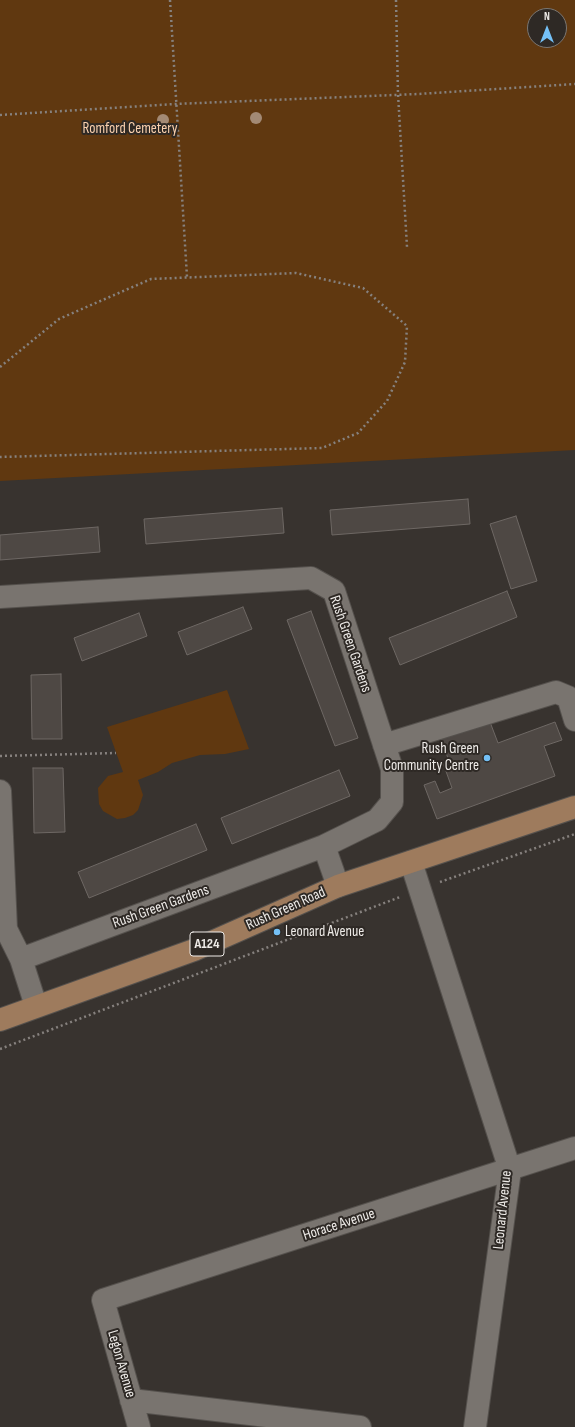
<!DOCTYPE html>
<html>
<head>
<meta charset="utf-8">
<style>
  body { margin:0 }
  #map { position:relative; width:575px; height:1427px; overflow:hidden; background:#38332f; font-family:"Sofia Sans Condensed",sans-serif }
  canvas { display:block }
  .north { position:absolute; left:527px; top:8px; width:40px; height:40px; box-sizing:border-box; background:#2e2925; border:1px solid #7b7773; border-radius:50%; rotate:0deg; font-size:11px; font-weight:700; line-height:16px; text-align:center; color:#eeebe8 }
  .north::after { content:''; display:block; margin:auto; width:14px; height:18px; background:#74c0f6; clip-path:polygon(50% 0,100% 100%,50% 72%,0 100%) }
</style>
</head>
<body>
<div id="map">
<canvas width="575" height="1427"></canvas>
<div class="north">N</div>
</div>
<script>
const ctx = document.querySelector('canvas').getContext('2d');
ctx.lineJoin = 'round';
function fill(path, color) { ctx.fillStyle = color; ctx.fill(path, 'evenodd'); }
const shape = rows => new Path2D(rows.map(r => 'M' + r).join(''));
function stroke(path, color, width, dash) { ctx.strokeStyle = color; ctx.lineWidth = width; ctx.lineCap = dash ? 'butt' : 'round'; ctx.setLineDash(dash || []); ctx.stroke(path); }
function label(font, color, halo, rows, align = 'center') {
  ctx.font = font + ' "Sofia Sans Condensed",sans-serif'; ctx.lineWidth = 4; ctx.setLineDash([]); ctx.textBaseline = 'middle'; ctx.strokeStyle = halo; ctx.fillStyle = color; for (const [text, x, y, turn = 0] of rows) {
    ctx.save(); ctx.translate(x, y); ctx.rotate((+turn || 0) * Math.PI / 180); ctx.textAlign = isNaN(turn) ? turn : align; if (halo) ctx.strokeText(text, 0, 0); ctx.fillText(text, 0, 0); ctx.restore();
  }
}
const green = shape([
  [0,0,575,0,575,450,0,481],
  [535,16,559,16,559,40,535,40],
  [227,690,249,749,225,754,200,755,172,763,158,772,138,780,143,795,138,810,133,815,125,818,117,819,103,811,99,804,98,788,108,776,123,772,107,727]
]);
const building = shape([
  [468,499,470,524,332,535,330,510,468,499],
  [282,508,284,533,146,544,144,519,282,508],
  [516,516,537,581,511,589,490,524,516,516],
  [98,527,100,552,0,560,0,535,98,527],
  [507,591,517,617,400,665,389,638,507,591],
  [243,607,252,629,187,655,178,632,243,607],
  [311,611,358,738,335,746,287,620,311,611],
  [139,613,147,636,82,661,74,638,139,613],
  [61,674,62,739,32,739,31,675,61,674],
  [490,722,498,743,555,722,562,740,544,746,555,776,437,819,424,785,435,781,440,793,452,788,443,763,449,761,441,739,490,722],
  [33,768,63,768,65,832,34,833,33,768],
  [339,770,350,796,232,844,221,818,339,770],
  [196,824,207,850,89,898,78,872,196,824]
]);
const path = shape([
  [170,0,187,277],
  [396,0,398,94,407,247],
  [0,115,175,104,418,94,575,84],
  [0,367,59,319,151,279,296,273,363,288,407,326,405,362,387,401,358,433,322,448,0,457],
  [0,756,116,753],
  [440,882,575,834],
  [0,1049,400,897]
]);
const minor = shape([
  [0,597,311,578,334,591,392,769,392,802,377,820,324,846,21,959],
  [384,745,556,692,568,697,575,720],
  [0,791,6,929,21,959,36,1006],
  [324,846,338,886],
  [411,862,510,1170,475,1427],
  [131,1400,360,1427],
  [139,1427,103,1300,575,1148]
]);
const major = shape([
  [0,1020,194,950,338,886,575,807]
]);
const trees = [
  [256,118],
  [163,120]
];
const markers = [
  [487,758,4,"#74c0f6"],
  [277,932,4,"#74c0f6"]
];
const shields = [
  [207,944,34]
];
const shieldNames = [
  ["A124",207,944]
];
const parkNames = [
  ["Romford Cemetery",130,129]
];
const streetNames = [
  ["Rush Green Gardens",350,644,71],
  ["Rush Green Gardens",161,907,-20],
  ["Rush Green Road",286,909,-24],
  ["Leonard Avenue",503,1210,-84],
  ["Horace Avenue",339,1225,-18],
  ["Legon Avenue",121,1364,74]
];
const poiNames = [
  ["Rush Green",479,749],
  ["Community Centre",479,766],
  ["Leonard Avenue",285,932,"left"]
];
fill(green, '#603810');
fill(building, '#4e4844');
stroke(building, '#6e6864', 1);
stroke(minor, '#55514d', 24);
stroke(major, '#55514d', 24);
stroke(path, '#86817e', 2.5, [2, 3]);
stroke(minor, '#79746f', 22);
stroke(major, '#9e7b5d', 22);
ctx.fillStyle = '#a38a75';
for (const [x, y] of trees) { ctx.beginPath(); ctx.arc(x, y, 6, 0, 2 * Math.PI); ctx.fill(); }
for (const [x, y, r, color] of markers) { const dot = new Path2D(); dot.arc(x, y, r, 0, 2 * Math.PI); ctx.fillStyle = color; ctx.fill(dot); stroke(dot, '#2e2925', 1.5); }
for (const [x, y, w] of shields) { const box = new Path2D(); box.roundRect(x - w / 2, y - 12, w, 24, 3); ctx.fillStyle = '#2e2925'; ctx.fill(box); stroke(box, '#eeebe8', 1); }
label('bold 14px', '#eeebe8', null, shieldNames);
label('15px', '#fbd1ae', '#2e2925', parkNames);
label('15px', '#eeebe8', '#2e2925', streetNames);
label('15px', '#eeebe8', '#2e2925', poiNames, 'right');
</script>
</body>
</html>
